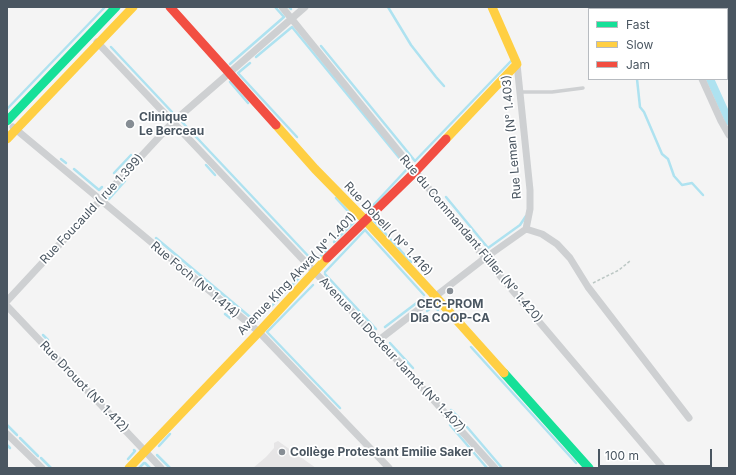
<!DOCTYPE html>
<html>
<head>
<meta charset="utf-8">
<style>
  body { margin:0 }
  #map { position:relative; width:736px; height:475px; overflow:hidden; background:#f4f4f4; font-family:Inter,sans-serif }
  canvas { display:block }
  .frame { position:absolute; inset:0; border:8px solid #4a5661; pointer-events:none }
  .legend { position:absolute; left:588px; top:8px; width:140px; height:72px; box-sizing:border-box; background:#fff; border:1px solid #b7bbc0; margin:0; padding:5px 7px; list-style:none; font-size:12px; color:#4a5661 }
  .legend li { display:flex; align-items:center; gap:8px; height:20px }
  .legend b { width:20px; border:1px solid #b7bbc0 }
  .scale { position:absolute; left:598px; top:449px; width:114px; height:18px; box-sizing:border-box; border:2px solid #4a5661; border-top:0; padding-left:5px; font-size:12px; line-height:14px; white-space:nowrap; color:#4a5661; -webkit-text-stroke:3px #fff; paint-order:stroke }
</style>
</head>
<body>
<div id="map">
<canvas width="736" height="475"></canvas>
<div class="frame"></div>
<ul class="legend">
<li><b style="height:5px;background:#16e098"></b>Fast</li>
<li><b style="height:5px;background:#ffcf43"></b>Slow</li>
<li><b style="height:5px;background:#f24e42"></b>Jam</li>
</ul>
<div class="scale">100 m</div>
</div>
<script>
const ctx = document.querySelector('canvas').getContext('2d');
ctx.lineJoin = 'round';
function fill(path, color) { ctx.fillStyle = color; ctx.fill(path, 'evenodd'); }
const shape = rows => new Path2D(rows.map(r => 'M' + r).join(''));
function stroke(path, color, width, dash) { ctx.strokeStyle = color; ctx.lineWidth = width; ctx.lineCap = dash ? 'butt' : 'round'; ctx.setLineDash(dash || []); ctx.stroke(path); }
function label(font, color, halo, rows, align = 'center') {
  ctx.font = font + ' Inter,sans-serif'; ctx.lineWidth = 3.5; ctx.setLineDash([]); ctx.textBaseline = 'middle'; ctx.strokeStyle = halo; ctx.fillStyle = color; for (const [text, x, y, turn = 0] of rows) {
    ctx.save(); ctx.translate(x, y); ctx.rotate((+turn || 0) * Math.PI / 180); ctx.textAlign = isNaN(turn) ? turn : align; if (halo) ctx.strokeText(text, 0, 0); ctx.fillText(text, 0, 0); ctx.restore();
  }
}
const education = shape([
  [278,441,316,468,253,468,266,457,274,448,274,443]
]);
const stream = shape([
  [289,7,291,9],
  [388,7,411,45,436,77,444,86],
  [627,7,627,9],
  [321,46,415,161,511,61],
  [111,47,172,112],
  [256,57,292,27,401,160],
  [250,63,238,73,297,137],
  [230,64,284,17,275,7],
  [637,79,640,107,644,112,662,154,668,159,674,176,682,185,692,183,703,195],
  [230,82,248,103],
  [7,109,105,7],
  [182,122,312,260],
  [61,159,66,163],
  [206,165,215,175],
  [74,169,99,190,102,187],
  [114,173,131,155],
  [446,197,488,248,520,225,526,216],
  [109,199,125,181],
  [367,212,408,168,407,167],
  [374,219,374,221,411,262],
  [156,238,256,322,299,278],
  [334,242,356,220,336,198],
  [319,258,328,249],
  [325,272,365,230,424,295],
  [325,274,376,329],
  [313,285,267,332,340,408],
  [427,311,434,306,438,310],
  [225,314,230,318],
  [415,321,424,314],
  [385,327,423,298],
  [43,335,48,340],
  [390,343,413,368],
  [471,347,576,463],
  [451,410,459,418],
  [7,425,17,435],
  [450,425,487,468],
  [467,427,502,468],
  [20,438,38,456],
  [7,445,10,448],
  [159,446,170,434],
  [157,455,170,468],
  [41,458,51,468],
  [128,459,135,451,134,450],
  [145,463,150,468],
  [139,468,144,463]
]);
const canal = shape([
  [677,7,678,9],
  [710,79,729,121]
]);
const path = shape([
  [593,283,619,270,630,261]
]);
const lane = shape([
  [520,92,552,92,583,88]
]);
const street = shape([
  [282,7,485,258,663,468],
  [668,7,669,9],
  [97,42,379,340,495,468],
  [702,79,721,121,729,135],
  [13,127,259,332,389,468],
  [526,229,542,234,557,244,570,258,588,287,689,418],
  [7,301,173,122,305,7],
  [7,306,161,468],
  [379,340,485,258,526,229,530,209,530,190,517,64],
  [7,434,42,468]
]);
const fast = shape([
  [7,121,116,7],
  [504,373,589,468]
]);
const slow = shape([
  [276,125,315,169,365,220,435,296,504,373],
  [7,139,133,7],
  [446,139,517,64,492,7],
  [129,468,259,332,327,258]
]);
const jam = shape([
  [170,7,276,125],
  [327,258,415,172,446,139]
]);
const markers = [
  [130,124,5,"#868d94"],
  [450,291,4,"#868d94"],
  [282,452,4,"#868d94"]
];
const poiNames = [
  ["Clinique",139,117],
  ["Le Berceau",139,131],
  ["CEC-PROM",450,304,"center"],
  ["Dla COOP-CA",450,318,"center"],
  ["Collège Protestant Emilie Saker",290,452]
];
const streetNames = [
  ["Rue Leman (N° 1.403)",512,137,-95],
  ["Rue Foucauld ( rue 1.399)",92,209,-47],
  ["Rue Dobell ( N° 1.416)",388,229,47],
  ["Rue du Commandant Füller (N° 1.420)",471,239,50],
  ["Avenue King Akwa( N° 1.401)",297,274,-46],
  ["Rue Foch (N° 1.414)",195,280,40],
  ["Avenue du Docteur Jamot (N° 1.407)",392,355,47],
  ["Rue Drouot (N° 1.412)",84,387,46]
];
fill(education, '#e6e5e6');
stroke(stream, '#aee2f0', 2.5);
stroke(canal, '#aee2f0', 8);
stroke(path, '#bcc7c4', 1.5, [3, 2]);
stroke(lane, '#ced0d2', 3.5);
stroke(street, '#ced0d2', 7);
stroke(fast, '#16e098', 9);
stroke(slow, '#ffcf43', 9);
stroke(jam, '#f24e42', 9);
for (const [x, y, r, color] of markers) { const dot = new Path2D(); dot.arc(x, y, r, 0, 2 * Math.PI); ctx.fillStyle = color; ctx.fill(dot); stroke(dot, '#fff', 1.5); }
label('bold 12px', '#4a5661', '#fff', poiNames, 'left');
label('12px', '#4a5661', '#fff', streetNames);
</script>
</body>
</html>
